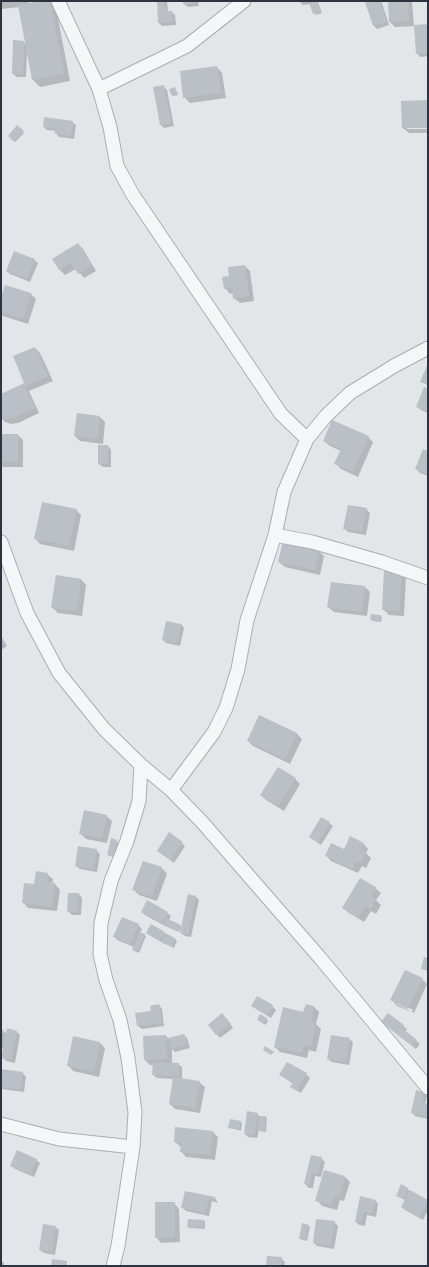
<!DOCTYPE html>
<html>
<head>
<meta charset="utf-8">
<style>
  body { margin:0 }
  #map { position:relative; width:429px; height:1267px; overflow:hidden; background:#e3e6e9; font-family:Jost,sans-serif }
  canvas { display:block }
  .frame { position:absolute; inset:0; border:2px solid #2d3440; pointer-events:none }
</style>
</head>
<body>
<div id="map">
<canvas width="429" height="1267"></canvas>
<div class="frame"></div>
</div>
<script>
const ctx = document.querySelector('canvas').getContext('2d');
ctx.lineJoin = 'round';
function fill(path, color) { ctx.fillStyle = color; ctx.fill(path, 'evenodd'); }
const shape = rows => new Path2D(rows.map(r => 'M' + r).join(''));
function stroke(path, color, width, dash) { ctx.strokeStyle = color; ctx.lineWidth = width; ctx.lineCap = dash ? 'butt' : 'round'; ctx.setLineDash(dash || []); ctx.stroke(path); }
const shadow = shape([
  [1,1,29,1,29,4,50,1,56,8,70,81,40,87,33,80,27,50,26,77,17,77,13,74,23,42,27,45,20,7,1,9],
  [158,1,167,1,168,12,172,12,175,15,176,25,162,26,159,23],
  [184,1,198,1,199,6,188,7,184,4],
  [299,1,324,1,318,2,322,13,316,15,311,4,303,5],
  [372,1,380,1,382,3,389,25,377,29,374,26],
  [389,1,412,1,414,26,428,25,428,56,420,57,417,53,415,26,395,27,390,22],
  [217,67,222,73,226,98,190,103,184,97],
  [164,87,167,90,174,126,164,128,161,125],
  [175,88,178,95,173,96,172,95],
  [428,101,428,127,407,127,407,129,428,129,428,133,409,133,403,128,402,102],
  [72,122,76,125,74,139,59,137,56,133,56,131,47,130,44,127],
  [18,127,24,133,15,142,9,136],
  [78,244,83,249,96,271,84,278,76,269,65,275,60,270,53,259],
  [34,260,38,263,30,282,10,274,7,271],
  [245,266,250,271,254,301,240,303,234,298,234,293,230,294,225,288,230,277],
  [31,294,36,299,28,324,3,316,1,314,1,299],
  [35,348,40,353,53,381,29,391,39,413,18,423,11,424,5,422,1,418,1,395,25,384],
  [428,390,428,413,421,410,417,406],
  [100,417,105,422,103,444,80,441,75,436],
  [1,435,18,435,23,440,23,467,3,467,1,464],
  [368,437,373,442,358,477,341,469,336,464,341,451,330,446,324,441],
  [108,446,111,450,111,467,103,467,99,464],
  [428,452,428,476,420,473,416,469],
  [366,509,370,513,366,535,348,532,344,528],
  [76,510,81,515,74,551,40,544,35,538],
  [319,551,324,556,320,575,285,567,279,562],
  [385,571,406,577,404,616,389,615,383,609],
  [56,576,81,579,86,585,82,616,58,613,52,607],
  [365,587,370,592,367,616,334,612,328,607],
  [380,616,382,617,381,622,373,621,372,620],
  [181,624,184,628,180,646,166,643,163,640],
  [1,636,7,646,1,650],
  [260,716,297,734,302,739,290,764,253,746,248,741],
  [295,779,300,784,284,811,266,800,261,795],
  [106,816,112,821,107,843,86,839,80,833],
  [329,823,333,826,321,845,310,837],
  [112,840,118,842,115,857,108,855],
  [182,843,185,846,174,863,158,851],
  [363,843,368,849,366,853,371,858,366,868,362,866,358,873,331,861,326,855],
  [96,850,100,854,97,872,80,869,76,866],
  [143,862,162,868,167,874,157,901,139,895,134,890],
  [47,874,53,879,52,884,55,884,60,890,57,911,28,908,23,902,35,886],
  [375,888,381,893,376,900,381,905,376,914,371,911,364,922,349,913,343,908],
  [79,894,82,898,81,915,72,915,68,911],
  [189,895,196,897,199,900,191,937,185,936,181,933,181,928,179,932,165,926,145,915,142,912,167,913,171,916,169,920,182,928],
  [138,925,142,929,140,933,146,936,139,953,133,950,134,947,117,940,114,936],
  [147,932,164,933,177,941,174,948,163,943],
  [422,979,427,984,414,1013,397,1006,392,1000],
  [397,1002,413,1010,412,1012,397,1004],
  [159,1005,162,1009,164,1026,142,1029,138,1026],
  [252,1005,272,1006,276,1010,271,1018,256,1009],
  [314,1007,319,1012,316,1024,321,1029,316,1052,309,1050,307,1058,280,1052,275,1047,304,1013],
  [388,1014,403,1026,407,1029,405,1032,420,1044,416,1049,382,1022],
  [260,1016,268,1020,266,1025,260,1021],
  [226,1018,233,1028,220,1038,209,1025],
  [1,1030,7,1034,8,1030,17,1032,20,1035,15,1063,6,1061,2,1057,4,1049,1,1048],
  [184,1035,187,1038,190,1048,175,1052,172,1049,172,1064,178,1064,182,1067,182,1079,199,1082,205,1087,200,1113,175,1109,170,1104,174,1079,157,1078,153,1075,154,1065,150,1065,145,1060,166,1036,169,1039],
  [349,1039,353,1042,349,1065,332,1062,328,1059],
  [100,1043,105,1048,99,1077,73,1071,68,1065],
  [1,1070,23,1073,26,1077,24,1092,1,1089],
  [306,1074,310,1078,301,1093,291,1087,293,1084,281,1075],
  [424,1092,427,1096,425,1104,428,1105,428,1119,415,1116,412,1112],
  [257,1113,260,1117,265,1117,267,1118,266,1132,260,1131,259,1130,257,1138,248,1137,245,1134],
  [231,1120,242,1123,241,1131,229,1127],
  [213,1132,218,1137,215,1160,186,1157,181,1151,181,1147,175,1142],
  [311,1156,321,1158,325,1162,321,1177,315,1176,313,1188,309,1188,305,1184],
  [36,1160,40,1163,34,1177,15,1169,11,1166],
  [345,1177,350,1182,344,1201,340,1200,337,1210,322,1206,317,1200],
  [408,1188,409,1191,428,1201,428,1210,423,1220,405,1210,402,1207,405,1200,397,1196],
  [186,1192,215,1198,218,1203,212,1201,209,1216,186,1211,182,1207],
  [361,1197,375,1200,378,1204,376,1217,367,1215,365,1226,359,1225,356,1222],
  [174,1203,179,1209,180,1242,161,1243,156,1237],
  [204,1221,205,1222,205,1229,190,1228,188,1227],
  [334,1222,338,1226,334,1249,317,1246,314,1243],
  [308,1226,310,1227,307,1241,302,1240,300,1238],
  [55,1227,59,1230,55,1255,44,1253,40,1250],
  [281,1258,285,1262,284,1266,267,1266],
  [1,1260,4,1263,4,1266,1,1266]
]);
const building = shape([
  [41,1,50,1,64,74,32,80,18,5],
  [157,1,164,1,165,11,172,11,173,22,158,23],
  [183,1,196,1,196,3,183,4],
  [315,1,317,1,321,12,313,14,309,3],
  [369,1,380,1,387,22,373,26,365,2],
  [388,1,408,1,409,21,389,22],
  [428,24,428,53,416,54,414,25],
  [13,40,24,41,23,74,12,74],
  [217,66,221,93,183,98,180,71],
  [164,85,171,123,160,125,153,87],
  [175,87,177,93,171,95,169,89],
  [428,100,428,128,402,128,401,101],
  [44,117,73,121,71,136,55,134,55,129,43,127],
  [17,125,24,131,13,141,8,136],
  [78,243,92,265,78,274,71,263,59,270,52,259],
  [14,251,35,259,27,279,6,271],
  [245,265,249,296,233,299,232,288,224,289,222,277,229,276,228,267],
  [5,285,31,293,23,319,1,312,1,296],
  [35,347,48,376,25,386,35,408,12,418,5,419,1,418,1,394,24,383,13,356],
  [428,363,428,385,420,382],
  [424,387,428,389,428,411,416,407],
  [77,413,100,416,98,439,74,436],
  [332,420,369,436,353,472,334,464,341,449,323,441],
  [1,434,18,434,18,462,1,462],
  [98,445,108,445,108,464,98,464],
  [423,449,428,451,428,475,415,469],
  [42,502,77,509,69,546,34,539],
  [348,505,367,508,362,532,343,529],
  [283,541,320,550,315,570,278,562],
  [384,570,402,571,399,611,382,610],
  [56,575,81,579,77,611,51,608],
  [331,582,365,586,362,612,327,607],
  [371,614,381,615,380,621,370,620],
  [166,621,181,624,177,643,162,640],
  [1,636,5,642,1,645],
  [259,715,297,733,285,759,247,741],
  [278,767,296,778,278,806,260,795],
  [84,810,107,815,102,838,79,834],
  [321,817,330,822,318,843,309,837],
  [169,832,183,842,170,860,157,851],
  [350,836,364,843,361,849,366,852,360,863,356,861,353,869,325,856,331,843,344,849],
  [111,838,117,840,114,857,107,855],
  [78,846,97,849,94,869,75,866],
  [143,861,162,867,152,897,132,890],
  [36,871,48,873,47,882,55,883,52,907,22,903,24,883,34,884],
  [360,878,376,887,371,896,376,899,371,909,365,906,358,918,342,908],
  [68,893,79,893,78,912,67,912],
  [188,894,196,896,188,935,180,933],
  [147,900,168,912,162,923,141,912],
  [122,917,139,924,130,944,113,937],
  [166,918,181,925,178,931,163,924],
  [151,924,165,932,159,941,146,933],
  [140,932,145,934,137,952,132,950],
  [166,933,176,939,172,947,161,942],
  [424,957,428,958,428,971,421,969],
  [405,970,423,978,408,1009,390,1000],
  [257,996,273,1005,267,1015,251,1006],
  [159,1004,162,1023,137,1026,135,1013,151,1011,150,1006],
  [306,1004,314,1006,311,1022,316,1023,311,1047,303,1045,302,1053,274,1047,283,1007,303,1012],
  [222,1013,231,1024,216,1035,208,1025],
  [388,1013,404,1025,402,1028,417,1040,412,1046,381,1022],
  [260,1014,267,1018,264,1024,257,1020],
  [7,1028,17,1031,11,1060,1,1058],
  [1,1029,4,1030,1,1038],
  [184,1034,187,1045,171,1049,168,1038],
  [166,1035,167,1059,144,1060,143,1036],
  [331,1035,350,1038,346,1062,327,1059],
  [73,1036,100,1042,94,1072,67,1066],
  [265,1046,274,1052,271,1055,263,1050],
  [153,1062,179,1063,179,1076,152,1075],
  [287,1062,307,1073,297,1091,290,1087,293,1083,279,1075],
  [1,1069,23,1072,21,1089,1,1087],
  [173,1077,200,1081,195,1108,169,1104],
  [416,1090,424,1092,422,1102,428,1104,428,1117,411,1113],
  [247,1111,258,1113,254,1135,244,1134],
  [259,1116,266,1116,265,1131,258,1130],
  [230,1119,241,1121,239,1130,228,1128],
  [175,1127,213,1131,210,1155,180,1152,181,1143,174,1142],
  [17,1150,37,1159,30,1174,10,1166],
  [311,1155,322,1157,318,1174,312,1173,309,1185,304,1184],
  [324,1170,345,1176,339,1196,335,1195,332,1205,315,1201],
  [401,1184,408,1188,403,1199,396,1196],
  [410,1190,428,1200,420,1217,401,1207],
  [185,1191,215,1197,215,1200,209,1198,205,1213,181,1208],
  [360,1196,376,1200,372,1214,364,1212,361,1223,355,1222],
  [155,1202,175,1202,175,1238,155,1238],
  [188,1219,204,1220,204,1228,187,1227],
  [316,1219,335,1221,331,1246,313,1243],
  [302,1223,309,1225,305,1240,299,1239],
  [43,1224,56,1226,52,1252,39,1250],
  [267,1256,282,1257,281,1266,266,1266],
  [52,1259,67,1261,67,1266,51,1266]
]);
const street = shape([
  [58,1,99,89,110,127,117,166,133,195,281,414,307,439],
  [99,89,187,46,244,1],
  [275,535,312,542,382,562,428,578],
  [1,542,27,613,59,673,104,729,141,765,171,790,202,822,321,959,428,1088],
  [171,790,214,732,226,708,238,669,247,620,275,535,284,492,307,439,326,416,350,393,394,366,428,348],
  [1,1124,59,1139,133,1147],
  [113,1266,118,1246,133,1147,135,1112,128,1058,120,1020,106,980,100,954,101,923,111,881,127,841,139,801,141,765]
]);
fill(shadow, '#0003');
fill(building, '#bbbfc6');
stroke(street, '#a9adb3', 15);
stroke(street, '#f5f6f8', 13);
</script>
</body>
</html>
